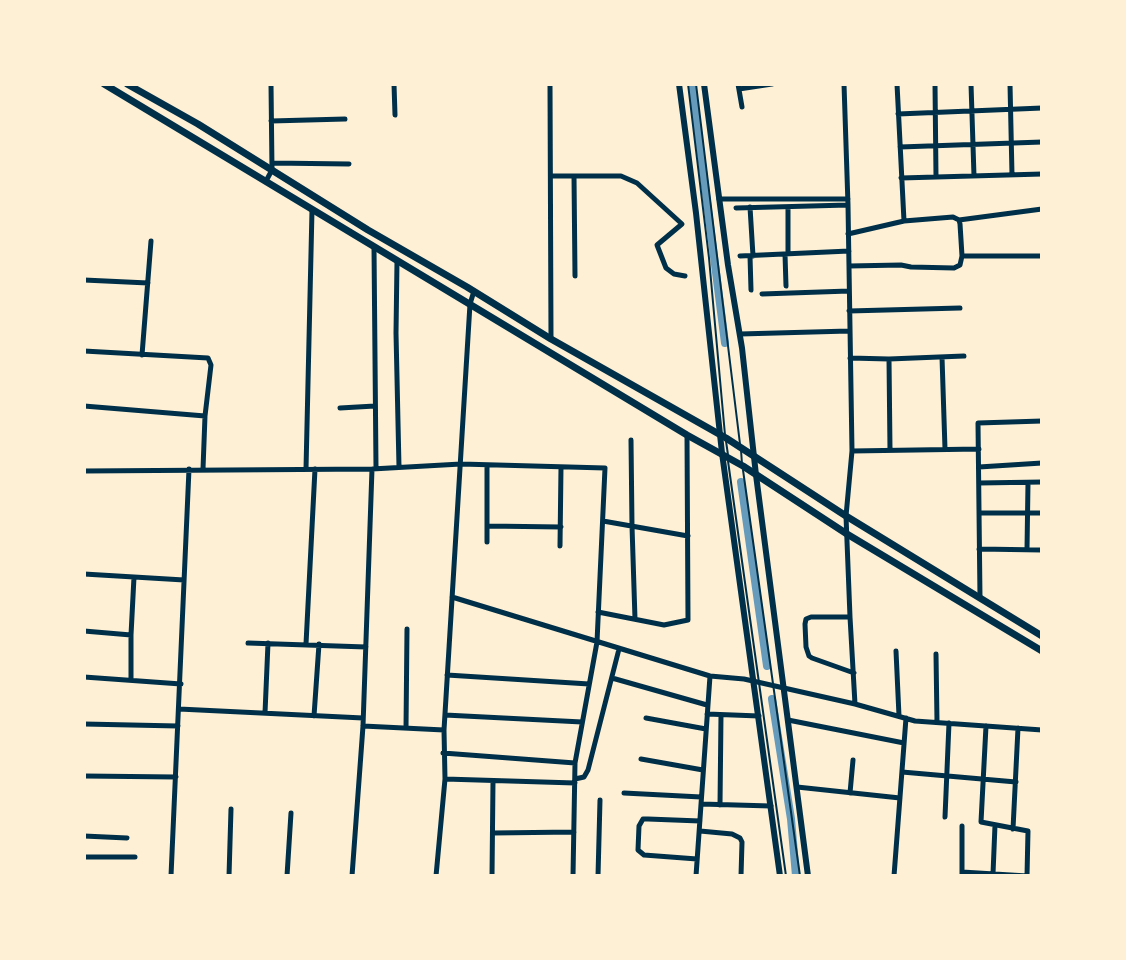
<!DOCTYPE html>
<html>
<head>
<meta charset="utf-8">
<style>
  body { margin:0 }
  #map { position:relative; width:1126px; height:960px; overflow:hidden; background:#fdf0d5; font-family:Lato,sans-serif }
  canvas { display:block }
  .frame { position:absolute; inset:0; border:86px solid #fdf0d5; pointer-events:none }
</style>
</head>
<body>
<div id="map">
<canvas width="1126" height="960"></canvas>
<div class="frame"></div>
</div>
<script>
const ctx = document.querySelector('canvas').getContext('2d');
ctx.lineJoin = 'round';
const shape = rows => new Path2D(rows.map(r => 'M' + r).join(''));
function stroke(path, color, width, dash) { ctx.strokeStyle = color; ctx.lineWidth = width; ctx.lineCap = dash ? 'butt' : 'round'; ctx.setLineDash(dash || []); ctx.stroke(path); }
const canal = shape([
  [692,84,725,343],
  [741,482,767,666],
  [772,699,791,819,796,876]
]);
const service = shape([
  [688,84,709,258,725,435],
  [696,84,740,444],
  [726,441,728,455],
  [741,450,742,464],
  [728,461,786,876],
  [743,470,800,876]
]);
const minor = shape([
  [394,84,395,115],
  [550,84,551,339],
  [738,84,742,107],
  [844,84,848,205,852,451,846,516,850,617,855,704],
  [897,84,904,221],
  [935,84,936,177],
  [971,84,974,176],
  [1010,84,1012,175],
  [739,89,772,84],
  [898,114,1042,108],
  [271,121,345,119],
  [900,147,1042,142],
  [272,163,349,164],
  [552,176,621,176,637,183,682,224,657,245,666,268,674,274,685,276],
  [574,176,575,276],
  [901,178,1042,174],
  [266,181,272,170,271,84],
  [719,199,848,199],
  [750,207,753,256],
  [788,207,788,254],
  [736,208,848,205],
  [959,220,1042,209],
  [848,234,904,221,953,217,959,220,960,224,962,256,960,265,954,268,911,267,901,265,849,266],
  [374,247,376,468],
  [785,254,786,286],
  [740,256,849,251],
  [750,256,751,290],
  [962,256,1042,256],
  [397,261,396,333,399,467],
  [84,280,148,283],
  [762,294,849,291],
  [849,311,960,308],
  [740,334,849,331],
  [84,351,208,358,211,365,205,416,203,469],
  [142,355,151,241],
  [942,357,945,449],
  [850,358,889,359,964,356],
  [889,359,890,450],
  [84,406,205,416],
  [340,408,375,406],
  [631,440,632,526,635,619],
  [852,451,979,449],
  [487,465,487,542],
  [979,467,1042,463],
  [306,469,312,210],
  [84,471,372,469,461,464,605,468,597,642,575,763,573,876],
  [979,483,1042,482],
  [980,513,1042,513],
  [603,521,688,536],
  [487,526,561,527],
  [560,546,561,467],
  [979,549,1042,550],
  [1027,549,1028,483],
  [84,574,184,580],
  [452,597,710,676,744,679,855,704,915,721,1042,730],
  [980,598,978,423,1042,421],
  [598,612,664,625,688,620,687,435],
  [850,617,811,617,806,619,805,624,806,647,809,656,812,658,854,673],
  [84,631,131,635,131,680],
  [131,635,134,577],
  [248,643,366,647],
  [306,644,315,469],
  [896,651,899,716],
  [936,654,937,722],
  [447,675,589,684],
  [84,677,181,684],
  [612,678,707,705],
  [179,709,363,718],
  [265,713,268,643],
  [707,714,759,716],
  [445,715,582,722],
  [314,716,319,644],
  [646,718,706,729],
  [788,720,904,743],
  [84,724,178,726],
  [363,726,444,730],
  [986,726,981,822,1028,831,1027,876],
  [406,728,407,629],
  [443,753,575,763],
  [641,759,703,770],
  [902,772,1016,782],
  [84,776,176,777],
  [445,779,575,783],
  [575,779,584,777,588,770,619,649],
  [797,787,900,798],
  [624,793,701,797],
  [850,793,853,760],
  [701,804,771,806],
  [720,805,721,715],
  [945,817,949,723],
  [1013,829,1018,728],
  [700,831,732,834,740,838,742,842,741,876],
  [493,833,574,832],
  [84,836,127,838],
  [84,857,135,857],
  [697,859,644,855,638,850,639,826,643,819,648,819,700,821],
  [962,872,1027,876],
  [993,874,995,825],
  [171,876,189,469],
  [229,876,231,809],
  [287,876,291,813],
  [352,876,363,726,372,469],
  [436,876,445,779,444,730,470,304,474,291],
  [492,876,493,781],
  [598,876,600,800],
  [696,876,710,676],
  [894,876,906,718],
  [962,876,962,826]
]);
const tertiary = shape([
  [679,84,696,213,722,453,780,876],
  [704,84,728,265,742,348,756,475,808,876]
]);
const secondary = shape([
  [104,84,687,435,743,466,847,534,1042,651],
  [127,84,198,124,368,230,467,287,551,339,726,438,846,516,1042,636]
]);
stroke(canal, '#669bbc', 8);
stroke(service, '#003049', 2);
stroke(minor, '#003049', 5);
stroke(tertiary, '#003049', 6);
stroke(secondary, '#003049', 7);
</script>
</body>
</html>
